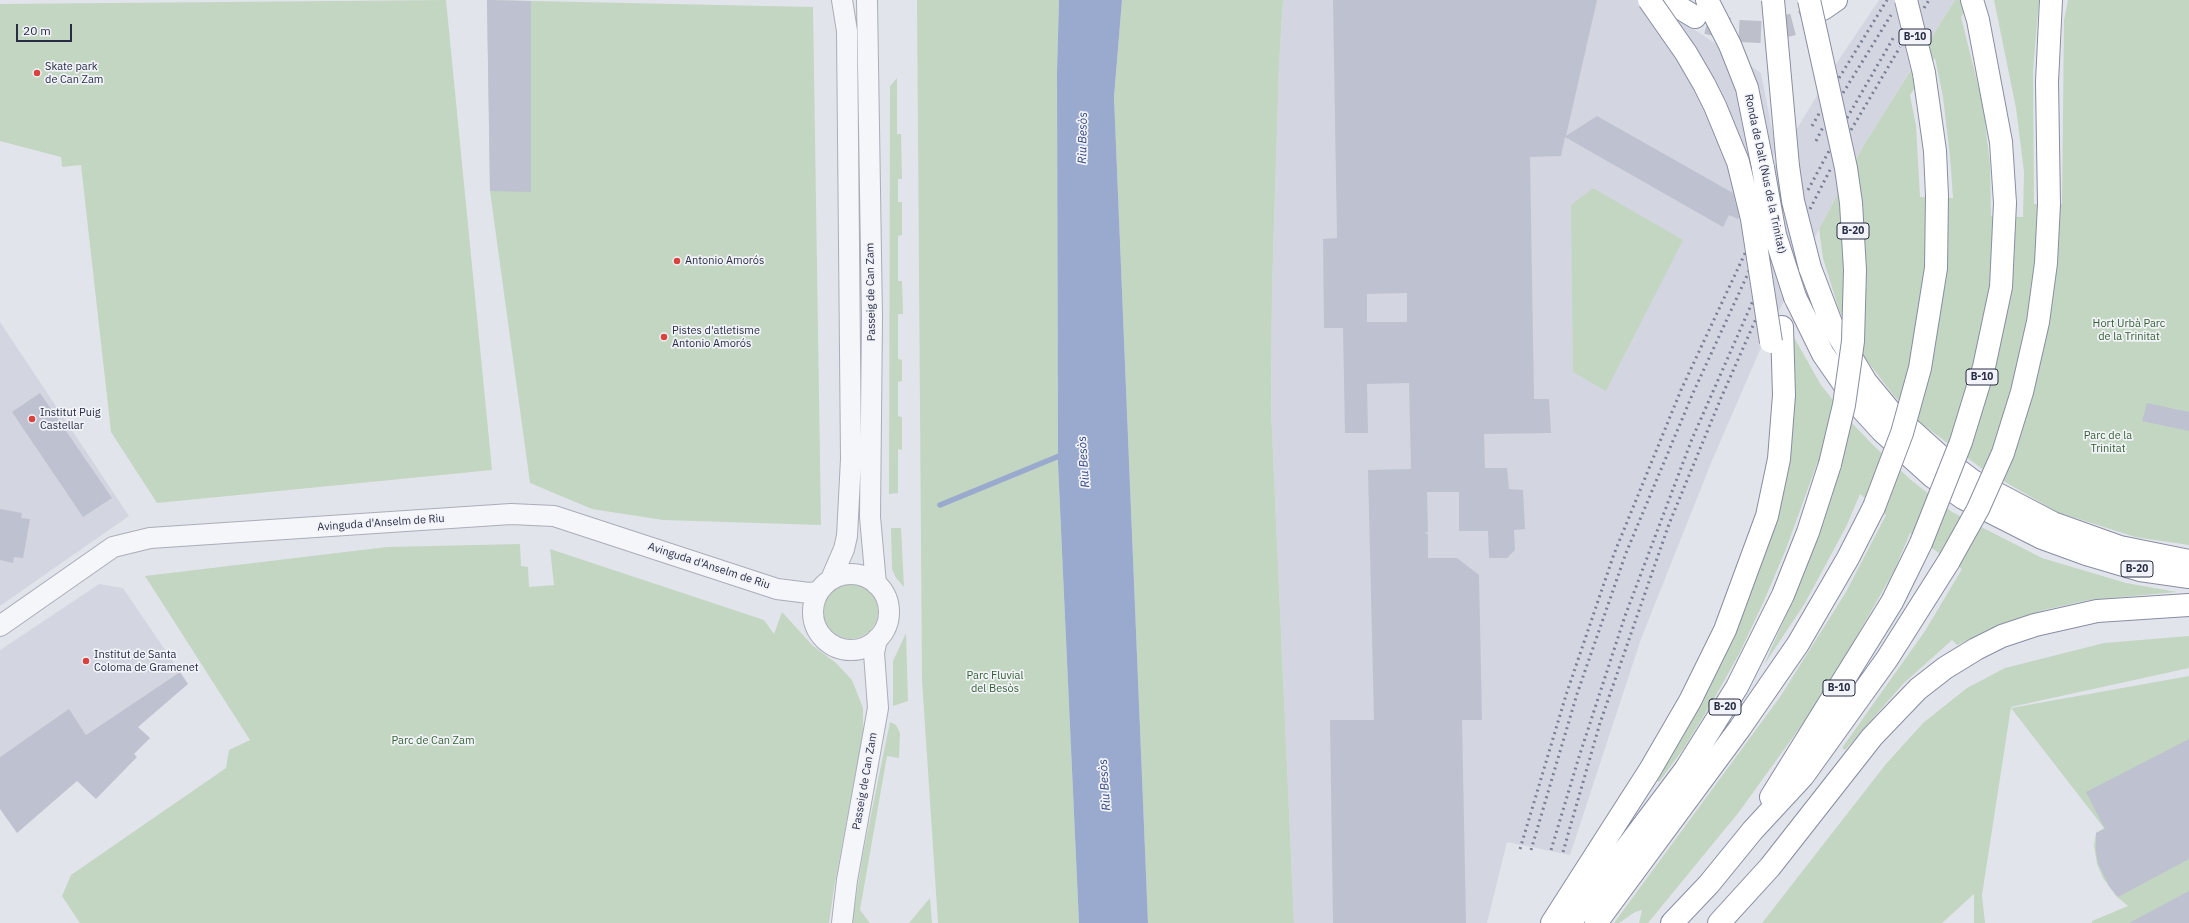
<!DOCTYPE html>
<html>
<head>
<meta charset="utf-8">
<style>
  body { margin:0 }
  #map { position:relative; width:2189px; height:923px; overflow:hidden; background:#e2e4eb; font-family:"IBM Plex Sans",sans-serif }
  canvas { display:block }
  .scale { position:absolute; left:16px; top:24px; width:56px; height:18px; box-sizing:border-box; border:2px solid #282d45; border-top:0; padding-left:5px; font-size:12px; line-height:14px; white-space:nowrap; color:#282d45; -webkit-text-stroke:3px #f2f3f8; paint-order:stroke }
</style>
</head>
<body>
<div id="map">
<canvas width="2189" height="923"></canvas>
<div class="scale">20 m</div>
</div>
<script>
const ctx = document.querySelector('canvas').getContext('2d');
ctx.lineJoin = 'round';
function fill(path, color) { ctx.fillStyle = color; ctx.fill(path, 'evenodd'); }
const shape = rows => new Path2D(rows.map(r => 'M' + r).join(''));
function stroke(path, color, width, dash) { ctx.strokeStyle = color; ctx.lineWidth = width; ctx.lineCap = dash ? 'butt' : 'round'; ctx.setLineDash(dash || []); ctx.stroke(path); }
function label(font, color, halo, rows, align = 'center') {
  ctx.font = font + ' "IBM Plex Sans",sans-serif'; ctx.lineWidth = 3.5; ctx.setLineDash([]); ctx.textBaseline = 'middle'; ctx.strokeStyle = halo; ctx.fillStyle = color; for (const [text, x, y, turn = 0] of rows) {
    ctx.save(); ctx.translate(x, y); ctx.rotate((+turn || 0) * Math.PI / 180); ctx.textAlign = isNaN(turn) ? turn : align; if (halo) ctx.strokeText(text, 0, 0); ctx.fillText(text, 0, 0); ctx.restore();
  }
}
const built = shape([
  [1283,0,1649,0,1761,73,1776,150,1756,196,1838,61,1879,0,1955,0,1864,145,1819,229,1760,350,1711,463,1641,639,1570,855,1507,842,1487,923,1294,923,1271,409,1272,289,1279,65],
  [0,322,129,516,0,606],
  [99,584,123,588,180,672,86,735,69,710,0,757,0,650]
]);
const green = shape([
  [446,0,492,470,157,503,111,432,81,165,62,167,61,157,0,141,0,4],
  [487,0,813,7,821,525,663,520,592,509,530,483,490,191],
  [917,0,1059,0,1057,72,1058,464,1079,923,938,923,922,680],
  [1122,0,1283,0,1279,65,1272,289,1271,409,1294,923,1148,923,1114,97],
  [1955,0,1974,0,1961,17,1983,105,1990,165,1991,216,2023,217,2024,172,2016,108,1994,0,2039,0,2033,71,2034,204,2062,204,2064,20,2068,0,2189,0,2189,545,2135,537,2057,512,1981,468,1922,424,1894,396,1865,358,1839,310,1823,258,1819,229,1864,145],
  [1935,58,1943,97,1950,157,1953,198,1920,197,1916,126,1910,95],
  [897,78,897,134,901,134,902,179,898,179,898,202,902,202,902,235,898,236,898,281,902,281,903,314,898,314,898,359,902,360,902,381,898,382,898,416,902,417,902,450,898,449,898,493,889,494,890,86],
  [1593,188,1683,240,1606,391,1573,372,1571,205],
  [1791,332,1821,385,1850,421,1875,447,1911,480,1952,512,2042,558,2126,583,2177,592,2089,600,2048,609,2003,623,1957,645,1952,640,1903,684,1845,750,1842,748,1925,631,1962,569,1910,533,1894,571,1824,694,1739,812,1648,923,1639,923,1642,910,1635,912,1619,923,1614,923,1780,697,1846,592,1886,515,1860,494,1846,527,1805,603,1764,665,1805,572,1841,467,1818,461,1786,549,1764,601,1739,654,1714,699,1684,748,1659,782,1655,780,1744,608],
  [891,528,901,528,904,587,896,578,892,569],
  [520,544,521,566,528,567,529,587,554,585,550,549,764,620,774,634,782,612,812,645,836,663,852,680,863,708,863,733,834,888,829,923,80,923,62,896,71,875,226,768,229,750,250,740,145,576,387,547],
  '822 611a28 28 0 1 1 56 0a28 28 0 1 1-56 0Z',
  [906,633,908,701,893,706,893,661],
  [2189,636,2189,668,2011,707,1982,895,1985,923,1974,923,1974,894,1942,923,1762,923,1886,764,1923,723,1967,688,2005,668,2104,643],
  [2189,676,2189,923,2092,923,2092,921,2128,906,2116,896,2103,878,2097,864,2094,846,2096,833,2104,828,2011,708],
  [890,722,896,725,900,733,899,758,887,756,860,910,870,923,852,923,863,854],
  [930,898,932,923,909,923]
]);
const water = shape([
  [1059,0,1122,0,1114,97,1148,923,1079,923,1058,464,1057,72]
]);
const stream = shape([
  [940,505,1064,454]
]);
const building = shape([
  [487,0,531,1,531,192,490,191],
  [1333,0,1597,0,1566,136,1597,116,1733,193,1739,217,1738,219,1729,215,1723,227,1565,137,1561,156,1530,157,1534,399,1549,399,1551,433,1484,434,1485,468,1507,468,1509,489,1523,490,1525,529,1514,530,1515,550,1507,558,1489,558,1488,531,1459,531,1459,492,1427,492,1428,532,1425,532,1428,535,1428,558,1457,558,1479,575,1482,720,1462,720,1466,923,1333,923,1330,720,1374,720,1368,470,1411,469,1409,383,1367,384,1368,433,1345,433,1343,328,1324,328,1323,239,1337,238],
  [1407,293,1407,322,1367,322,1367,294],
  [40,393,112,498,83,517,12,412],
  [2147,403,2189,412,2189,431,2142,421],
  [0,509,22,513,21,518,30,519,23,558,14,557,13,563,0,560],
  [180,672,188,684,138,727,150,738,134,754,137,757,96,799,77,781,17,833,0,809,0,757,69,709,86,735],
  [2189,739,2189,859,2118,897,2109,886,2098,863,2096,851,2096,833,2105,829,2086,792],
  [2189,891,2189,923,2129,923]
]);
const highwayTunnel = shape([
  [1707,23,1739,31,1763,32,1802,22,1823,9]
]);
const minor = shape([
  [867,0,872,317,870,517,876,584],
  '813 612a38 38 0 1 1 76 0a38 38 0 1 1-76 0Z',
  [831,579,844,549,847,536,851,459,847,31,842,0],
  [0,626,113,547,150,538,511,514,554,516,777,589,809,593,818,592],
  [842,923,847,880,878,708,874,653,877,639]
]);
const highway = shape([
  [1667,0,1695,17],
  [1707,0,1730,45,1747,88,1763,168],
  [1972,0,1978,20,2001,142,2005,203],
  [1823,9,1836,0],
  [1924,73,1935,151,1937,196],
  [2049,204,2047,82,2051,0],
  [1810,268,1831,323,1866,382,1890,411,1941,457,1973,481,2053,523,2120,547,2189,561],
  [1795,297,1823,354,1859,406,1882,431,1933,477,1963,498,2042,538,2086,554,2140,570,2189,577],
  [1771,797,1892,602,1921,543],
  [1552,923,1650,770,1690,701,1725,630,1767,516,1779,459,1784,395,1782,327],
  [1570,923,1685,770,1737,687,1783,595,1808,532,1830,464],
  [1596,923,1740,728,1798,644,1848,558,1874,507],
  [1672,923,1709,884,1753,830,1803,776,1887,659,1949,561],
  [1719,923,1770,867,1872,737,1918,689,1945,668,1976,649,2002,636,2035,625,2097,611,2189,605]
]);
const rail = shape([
  [1924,8,1929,0],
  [1839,78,1887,0],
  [1843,93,1891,15],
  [1847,118,1895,35],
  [1812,126,1820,112],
  [1851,130,1900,47],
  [1816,141,1823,127],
  [1808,190,1829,151],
  [1810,209,1831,168],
  [1520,849,1566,695,1614,554,1681,390,1748,247],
  [1531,850,1577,694,1626,553,1693,393,1751,267],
  [1551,850,1578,760,1625,616,1692,439,1756,294],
  [1563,852,1600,723,1669,524,1721,398,1759,312]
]);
const highwayBridge = shape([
  [1649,0,1686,53,1704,84,1715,106,1738,162,1752,219,1771,342],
  [1773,0,1788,166,1793,201,1810,268],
  [1809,0,1846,168,1851,203,1855,270,1853,341,1849,370,1844,405,1830,464],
  [1906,0,1924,73],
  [1763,168,1775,235,1795,297],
  [1874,507,1902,433,1920,368,1936,268,1937,196],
  [1921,543,1961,442,1984,367,2001,287,2005,203],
  [1949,561,1978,509,2003,453,2022,392,2038,322,2046,263,2049,204]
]);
const markers = [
  [37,73,4,"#da423d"],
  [677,261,4,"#da423d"],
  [664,337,4,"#da423d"],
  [32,419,4,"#da423d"],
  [86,661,4,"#da423d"]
];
const shields = [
  [1915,37,32],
  [1853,231,32],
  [1982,377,32],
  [2137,569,32],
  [1839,688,32],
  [1725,707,32]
];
const shieldNames = [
  ["B-10",1915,37],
  ["B-20",1853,231],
  ["B-10",1982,377],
  ["B-20",2137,569],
  ["B-10",1839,688],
  ["B-20",1725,707]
];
const poiNames = [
  ["Skate park",45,67],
  ["de Can Zam",45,80],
  ["Antonio Amorós",685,261],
  ["Pistes d'atletisme",672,331],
  ["Antonio Amorós",672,344],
  ["Institut Puig",40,413],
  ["Castellar",40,426],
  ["Institut de Santa",94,655],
  ["Coloma de Gramenet",94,668]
];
const streetNames = [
  ["Ronda de Dalt (Nus de la Trinitat)",1765,174,78],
  ["Passeig de Can Zam",871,292,-91],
  ["Avinguda d'Anselm de Riu",381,523,-4],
  ["Avinguda d'Anselm de Riu",709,566,18],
  ["Passeig de Can Zam",865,781,-80]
];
const parkNames = [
  ["Hort Urbà Parc",2129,324],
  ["de la Trinitat",2129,337],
  ["Parc de la",2108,436],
  ["Trinitat",2108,449],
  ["Parc Fluvial",995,676],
  ["del Besòs",995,689],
  ["Parc de Can Zam",433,741]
];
const waterNames = [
  ["Riu Besòs",1083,138,-89],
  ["Riu Besòs",1084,462,-94],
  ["Riu Besòs",1105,785,-94]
];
fill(built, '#d3d6e0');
fill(green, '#c3d6c2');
fill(water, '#9aa9ce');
stroke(stream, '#9aa9ce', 5.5);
fill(building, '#bec1cf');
stroke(highwayTunnel, '#bdbfca', 22, [22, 11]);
stroke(minor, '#aaadb9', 22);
stroke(highway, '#888da3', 24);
stroke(minor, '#f5f6f9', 20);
stroke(highway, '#fff', 22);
stroke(rail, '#797f96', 3, [2, 4]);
stroke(highwayBridge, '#888da3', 24, []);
stroke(highwayBridge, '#fff', 22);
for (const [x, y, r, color] of markers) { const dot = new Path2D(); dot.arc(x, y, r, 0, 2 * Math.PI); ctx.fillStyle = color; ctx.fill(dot); stroke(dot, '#f2f3f8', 1.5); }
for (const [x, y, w] of shields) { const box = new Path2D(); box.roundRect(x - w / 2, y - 8, w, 16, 3); ctx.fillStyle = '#f2f3f8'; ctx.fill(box); stroke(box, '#282d45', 1); }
label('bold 10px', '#282d45', null, shieldNames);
label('11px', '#282d45', '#f2f3f8', poiNames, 'left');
label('11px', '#282d45', '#f2f3f8', streetNames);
label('11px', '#346234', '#f2f3f8', parkNames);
label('italic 12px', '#2e437d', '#f2f3f8', waterNames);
</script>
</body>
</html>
